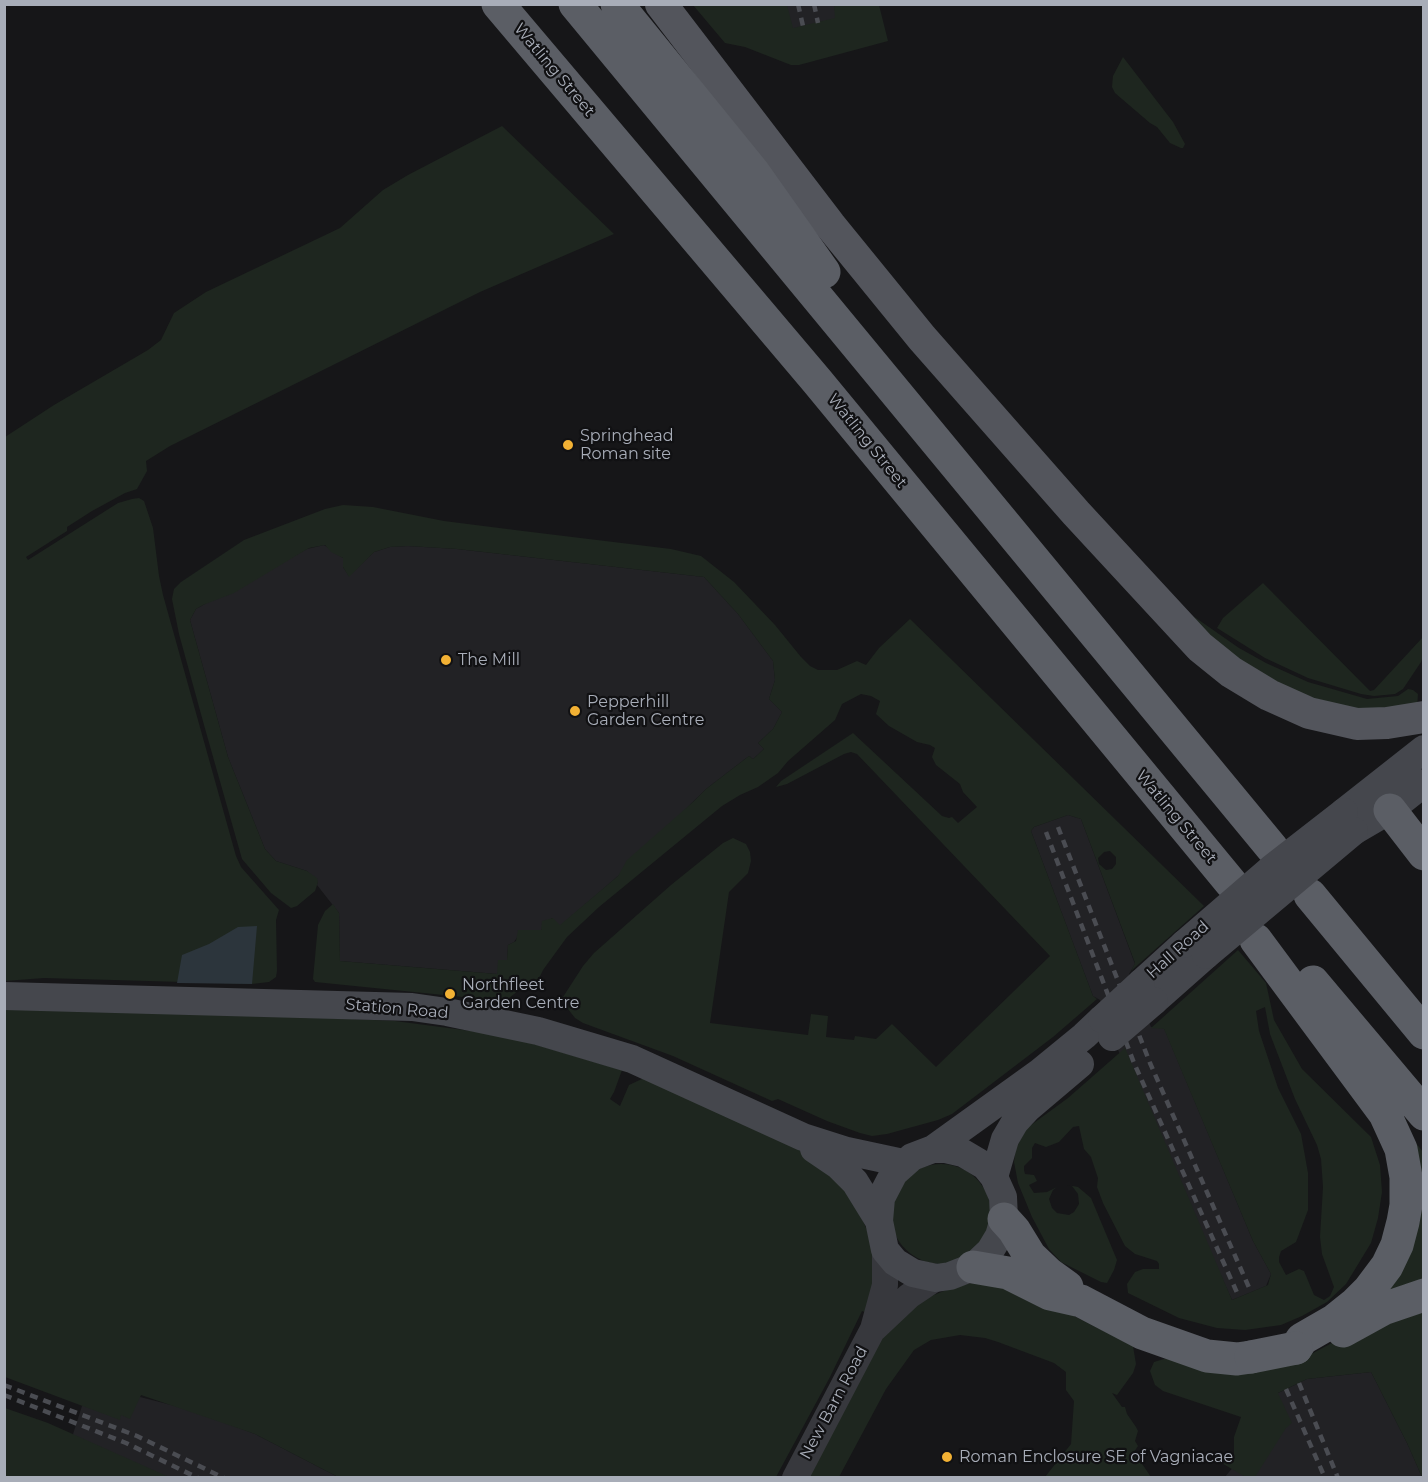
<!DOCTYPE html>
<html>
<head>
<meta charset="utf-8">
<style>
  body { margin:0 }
  #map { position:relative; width:1428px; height:1482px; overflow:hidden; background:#161618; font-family:Montserrat,sans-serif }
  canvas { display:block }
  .frame { position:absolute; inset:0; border:6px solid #a8adb8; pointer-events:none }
</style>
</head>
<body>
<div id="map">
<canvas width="1428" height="1482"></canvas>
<div class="frame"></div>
</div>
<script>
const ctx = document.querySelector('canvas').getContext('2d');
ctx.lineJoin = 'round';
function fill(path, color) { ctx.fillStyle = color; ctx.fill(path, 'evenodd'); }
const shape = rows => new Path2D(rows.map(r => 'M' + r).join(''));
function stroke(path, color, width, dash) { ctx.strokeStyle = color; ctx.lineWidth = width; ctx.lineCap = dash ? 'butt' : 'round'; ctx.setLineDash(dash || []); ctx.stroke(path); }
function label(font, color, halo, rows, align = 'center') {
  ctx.font = font + ' Montserrat,sans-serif'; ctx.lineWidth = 4.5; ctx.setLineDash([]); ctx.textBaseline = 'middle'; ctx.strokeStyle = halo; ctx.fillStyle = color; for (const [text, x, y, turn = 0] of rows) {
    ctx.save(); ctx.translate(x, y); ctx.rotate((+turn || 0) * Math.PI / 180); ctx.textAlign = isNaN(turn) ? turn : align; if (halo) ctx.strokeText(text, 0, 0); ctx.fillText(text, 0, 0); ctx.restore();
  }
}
const built = shape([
  [708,5,866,5,786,56],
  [324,545,343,558,343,567,349,576,374,552,390,547,408,546,457,549,704,577,738,614,773,661,775,680,769,699,782,712,773,729,758,743,764,749,753,759,749,756,706,789,618,876,560,926,552,918,541,930,518,936,514,942,508,945,507,960,497,974,340,961,339,913,317,885,318,882,307,871,276,861,265,849,228,757,190,620,196,609,203,605,307,549],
  [1068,815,1081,819,1135,964,1129,974,1151,1027,1164,1028,1253,1241,1271,1274,1266,1286,1232,1300,1120,1055,1100,1000,1093,996,1031,831,1034,827],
  [1371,1372,1407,1443,1422,1477,1224,1478,1239,1460,1278,1393,1307,1379],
  [89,1384,191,1410,255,1434,338,1477,65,1478,60,1475]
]);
const green = shape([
  [693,5,787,5,793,28,835,18,834,5,879,5,888,41,799,65,791,65,745,47,725,43],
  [1123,57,1173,122,1185,144,1183,148,1181,148,1170,143,1157,127,1150,123,1115,93,1112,87,1113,76],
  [502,126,614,234,480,292,170,446,146,461,147,471,137,489,125,493,92,511,67,527,67,531,26,557,28,560,118,503,132,499,139,498,144,501,153,528,159,576,163,595,236,856,241,867,279,910,276,920,277,971,276,977,269,982,252,984,44,978,5,981,5,437,54,405,148,350,161,340,174,313,206,292,340,228,383,190,408,175],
  [343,505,373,507,444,521,523,531,671,549,701,556,734,582,775,625,801,657,810,666,818,670,837,670,857,661,866,665,879,648,910,619,1204,906,1131,971,1135,963,1081,819,1068,815,1034,827,1031,831,1093,996,1097,999,1053,1037,952,1114,938,1120,887,1134,872,1136,860,1133,827,1121,778,1099,772,1101,673,1056,583,1023,575,1018,568,1009,568,1000,563,997,583,966,594,953,671,885,723,843,733,838,746,844,750,852,751,861,748,873,729,892,710,1023,808,1035,811,1014,828,1016,826,1037,854,1040,855,1036,876,1039,892,1024,936,1067,1050,956,857,754,851,752,844,754,787,784,776,787,781,781,853,733,942,816,949,818,952,817,958,823,977,807,963,792,960,784,936,765,932,757,935,748,930,745,917,742,889,726,876,714,880,701,871,696,861,694,842,704,835,720,788,761,778,773,758,787,740,795,722,806,599,907,567,937,543,970,534,989,523,987,509,998,493,1000,315,982,313,979,318,925,325,911,333,904,339,913,340,961,497,974,498,960,507,960,508,945,516,941,518,930,541,930,542,921,553,918,560,925,618,876,627,860,693,802,706,789,749,756,753,759,764,749,758,743,773,729,782,712,769,699,775,680,773,661,738,614,704,577,457,549,408,546,390,547,374,552,349,577,343,567,343,558,331,552,325,545,309,548,234,593,203,605,196,609,190,620,228,757,265,849,276,861,307,871,317,878,318,882,315,891,297,906,291,908,271,893,242,859,204,725,179,634,172,599,174,589,181,582,244,540,325,509],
  [1110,851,1116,857,1116,864,1112,869,1106,870,1099,864,1098,858,1104,852],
  [1263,583,1370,691,1374,690,1423,637,1423,656,1421,662,1403,689,1395,694,1374,696,1361,694,1308,678,1265,658,1217,628,1223,618],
  [1184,612,1196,618,1239,648,1266,663,1308,682,1367,699,1398,696,1408,689,1413,690,1418,694,1417,708,1385,717,1268,686],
  [1238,950,1266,983,1274,1020,1302,1069,1371,1137,1380,1165,1382,1192,1378,1218,1371,1243,1346,1284,1327,1302,1302,1316,1281,1325,1245,1330,1217,1328,1179,1318,1128,1293,1127,1284,1135,1272,1143,1269,1159,1269,1159,1264,1157,1261,1135,1254,1125,1246,1103,1203,1097,1187,1098,1178,1091,1157,1084,1149,1079,1126,1073,1127,1059,1142,1046,1147,1035,1143,1032,1148,1032,1158,1024,1166,1024,1170,1025,1174,1034,1175,1037,1181,1029,1185,1034,1193,1047,1192,1057,1187,1053,1190,1049,1199,1052,1208,1057,1213,1069,1215,1074,1212,1079,1204,1078,1194,1072,1186,1067,1185,1078,1187,1091,1198,1117,1260,1114,1270,1107,1283,1101,1282,1061,1262,1049,1249,1032,1217,1018,1183,1014,1162,1016,1147,1027,1128,1068,1098,1125,1048,1232,1300,1268,1285,1271,1274,1253,1241,1164,1029,1151,1028],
  [1265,1007,1270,1034,1295,1099,1317,1145,1321,1159,1323,1187,1320,1237,1322,1254,1334,1287,1330,1296,1324,1300,1314,1295,1304,1271,1299,1269,1286,1275,1279,1262,1279,1257,1281,1251,1296,1242,1308,1210,1308,1173,1301,1134,1278,1088,1259,1031,1256,1011],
  [5,1003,352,1019,395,1021,494,1034,527,1042,622,1070,614,1092,610,1099,620,1106,629,1085,644,1078,789,1140,847,1185,867,1230,876,1267,868,1313,862,1311,830,1377,776,1477,338,1477,255,1434,141,1395,130,1419,121,1415,120,1420,5,1377],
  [1394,1115,1423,1152,1423,1288,1359,1309,1392,1269],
  '891 1214a50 50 0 1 1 100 0a50 50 0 1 1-100 0Z',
  [976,1282,1009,1283,1133,1346,1136,1364,1133,1373,1117,1395,1112,1393,1122,1407,1125,1407,1127,1414,1136,1427,1138,1431,1135,1441,1138,1446,1134,1452,1151,1477,1045,1477,1071,1444,1074,1401,1066,1390,1066,1372,1054,1363,998,1342,985,1338,960,1335,931,1340,914,1350,886,1389,839,1477,808,1478,877,1341,917,1302,951,1288],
  [1423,1308,1423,1477,1422,1477,1407,1443,1371,1372,1307,1379,1278,1393,1292,1423,1286,1428,1255,1477,1247,1478,1220,1462,1229,1461,1234,1454,1234,1437,1241,1417,1163,1391,1155,1385,1150,1371,1154,1362,1167,1358,1302,1359,1345,1336],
  [5,1408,48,1423,169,1477,5,1477]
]);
const water = shape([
  [257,926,252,984,177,983,182,955,209,944,238,927]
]);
const tertiary = shape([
  [874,1329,909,1296,936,1278],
  [795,1478,873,1329,885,1285,885,1250]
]);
const secondary = shape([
  [1344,812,1424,749],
  [1354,831,1390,810,1424,783],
  [1141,983,1184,944],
  [4,996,412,1007,447,1012,538,1031,632,1059,803,1137,847,1151,903,1163],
  [1154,1001,1206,955],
  [814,1149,839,1166,855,1182,879,1221],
  [933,1149,946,1149,963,1153,985,1166,994,1177,1003,1197,1004,1219,999,1236,990,1251,973,1267,950,1276,936,1278,913,1273,895,1262,885,1250,879,1221,881,1198,894,1173,912,1157,933,1149],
  [933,1149,1040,1072,1084,1036,1102,1019],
  [994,1177,1005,1139,1015,1122,1028,1108,1080,1064]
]);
const primary = shape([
  [661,4,830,225,922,338,1076,513,1200,647,1231,672,1269,695,1309,713,1357,724,1387,723,1424,717]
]);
const trunk = shape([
  [498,4,817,381,1231,883],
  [575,4,1272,848],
  [617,4,754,173,824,272],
  [1390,810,1424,854],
  [1310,895,1424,1033],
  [1256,940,1385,1114,1401,1149,1406,1177,1406,1205,1403,1222,1397,1245,1387,1266,1369,1290,1355,1304,1335,1320,1302,1339,1296,1348],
  [1313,982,1424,1114],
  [1004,1219,1014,1230,1030,1256,1049,1274,1067,1287],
  [973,1267,1008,1273,1050,1294,1081,1301,1142,1333,1207,1356,1237,1359,1251,1357],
  [1343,1331,1383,1309,1424,1295]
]);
const rail = shape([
  [798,4,803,26],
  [814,4,818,23],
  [1058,827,1150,1063,1251,1292],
  [1046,832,1134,1063,1239,1297],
  [1299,1383,1338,1478],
  [4,1385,137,1436,224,1478],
  [1286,1389,1325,1478],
  [4,1395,126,1443,198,1478]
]);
const secondaryBridge = shape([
  [1184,944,1272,868,1344,812],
  [1206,955,1354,831],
  [1102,1019,1141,983],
  [1112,1037,1154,1001]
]);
const trunkBridge = shape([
  [1251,1357,1296,1348]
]);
const markers = [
  [568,445,6,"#f2b134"],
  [446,660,6,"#f2b134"],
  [575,711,6,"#f2b134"],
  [450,994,6,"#f2b134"],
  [947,1457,6,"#f2b134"]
];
const streetNames = [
  ["Watling Street",554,70,50],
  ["Watling Street",867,441,51],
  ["Watling Street",1176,817,50],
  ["Hall Road",1178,950,-42],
  ["Station Road",397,1009,5],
  ["New Barn Road",834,1403,-62]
];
const poiNames = [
  ["Springhead",580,436],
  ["Roman site",580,454],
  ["The Mill",458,660],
  ["Pepperhill",587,702],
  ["Garden Centre",587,720],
  ["Northfleet",462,985],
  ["Garden Centre",462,1003],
  ["Roman Enclosure SE of Vagniacae",959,1457]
];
fill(built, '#222225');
fill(green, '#1e261f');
fill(water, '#2c353c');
stroke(tertiary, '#37383d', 26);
stroke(secondary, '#45474d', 28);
stroke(primary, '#53555c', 32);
stroke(trunk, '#5b5e65', 33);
stroke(rail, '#4a4c52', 4.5, [8, 6]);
stroke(secondaryBridge, '#45474d', 28);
stroke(trunkBridge, '#5b5e65', 33);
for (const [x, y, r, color] of markers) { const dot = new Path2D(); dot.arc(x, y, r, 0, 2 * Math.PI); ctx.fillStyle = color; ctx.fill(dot); stroke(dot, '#111113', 2); }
label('16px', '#a8adb8', '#111113', streetNames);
label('16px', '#a8adb8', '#111113', poiNames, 'left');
</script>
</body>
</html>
